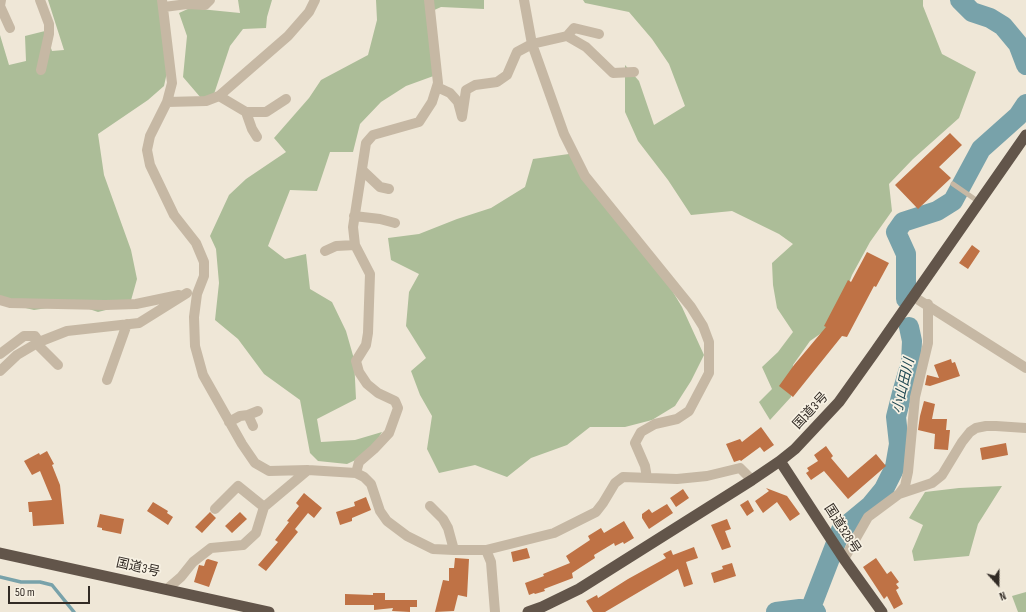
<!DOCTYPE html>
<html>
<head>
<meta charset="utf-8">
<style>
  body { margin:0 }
  #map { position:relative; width:1026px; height:612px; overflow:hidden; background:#efe7d7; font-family:"Sofia Sans Condensed",sans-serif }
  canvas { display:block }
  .north { position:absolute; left:978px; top:564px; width:40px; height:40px; -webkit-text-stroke:3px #f7f1e3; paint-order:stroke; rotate:159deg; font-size:11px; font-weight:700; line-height:16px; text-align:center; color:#322b25 }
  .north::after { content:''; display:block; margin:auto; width:14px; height:18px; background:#322b25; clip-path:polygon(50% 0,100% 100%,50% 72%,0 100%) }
  .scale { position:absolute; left:8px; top:586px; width:82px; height:18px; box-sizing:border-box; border:2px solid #322b25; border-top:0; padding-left:5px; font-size:12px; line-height:14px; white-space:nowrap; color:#322b25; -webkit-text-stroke:3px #f7f1e3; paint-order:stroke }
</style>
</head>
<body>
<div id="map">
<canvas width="1026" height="612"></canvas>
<div class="north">N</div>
<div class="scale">50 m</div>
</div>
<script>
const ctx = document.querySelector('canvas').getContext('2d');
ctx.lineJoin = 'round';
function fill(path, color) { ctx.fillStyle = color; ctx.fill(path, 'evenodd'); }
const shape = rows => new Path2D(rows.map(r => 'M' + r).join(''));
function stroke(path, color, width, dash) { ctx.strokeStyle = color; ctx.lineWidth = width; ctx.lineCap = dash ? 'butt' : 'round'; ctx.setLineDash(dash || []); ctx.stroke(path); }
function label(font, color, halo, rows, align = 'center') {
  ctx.font = font + ' "Sofia Sans Condensed","Noto Sans JP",sans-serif'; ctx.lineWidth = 3.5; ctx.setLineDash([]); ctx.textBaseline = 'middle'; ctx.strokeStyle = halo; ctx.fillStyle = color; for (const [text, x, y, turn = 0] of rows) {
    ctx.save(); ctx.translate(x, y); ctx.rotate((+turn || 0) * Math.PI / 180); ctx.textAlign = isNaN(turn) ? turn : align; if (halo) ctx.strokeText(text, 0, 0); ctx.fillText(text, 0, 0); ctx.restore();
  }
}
const green = shape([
  [48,0,159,0,169,63,164,86,148,100,98,134,104,175,131,250,137,279,130,304,98,312,74,304,34,310,0,302,0,35,9,65,26,61,25,36,45,31,52,51,64,50],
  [238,0,272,0,267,17,266,28,243,29,230,46,214,94,201,98,183,77,187,36,179,13,190,8,240,13],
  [376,0,484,0,484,9,441,7,430,12,439,74,406,86,381,102,360,124,353,152,330,152,317,191,290,190,268,246,285,259,306,254,310,289,332,302,346,331,354,359,356,399,317,419,321,442,355,440,382,432,374,445,364,456,347,464,318,461,310,453,300,400,264,374,238,339,215,320,219,283,216,249,210,236,229,195,246,179,286,152,274,138,309,98,321,80,368,55,377,20],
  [583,0,923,0,923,6,942,54,976,72,959,118,913,159,889,184,892,211,870,242,852,275,833,325,810,341,793,365,791,397,770,420,759,402,772,389,762,367,778,352,793,332,777,308,773,285,772,263,793,244,779,234,732,211,691,215,668,180,638,141,625,112,625,65,639,81,654,125,685,106,669,64,652,39,629,12,585,3],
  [576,153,614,215,662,274,682,307,704,355,691,381,675,406,652,420,625,427,590,427,567,445,531,458,507,477,475,465,439,473,427,449,432,416,420,395,411,371,426,358,406,326,409,292,419,274,391,260,388,238,419,234,457,219,491,208,525,187,533,159],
  [1002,486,978,524,969,556,914,561,912,551,923,525,909,518,925,492,959,488],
  [1026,592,1026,612,1018,612,1012,596]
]);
const stream = shape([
  [0,577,21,582,40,582,52,585,74,612]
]);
const river = shape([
  [960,0,972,12,990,18,1003,26,1018,44,1026,65],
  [906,299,906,254,896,232,903,222,937,211,953,201,981,149,1018,116,1026,104],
  [810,610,841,530,870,506,884,489,895,467,899,444,896,417,902,393,911,362,912,341,909,327],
  [776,612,800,609,813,610,816,612]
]);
const building = shape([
  [950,133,962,145,939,167,951,178,918,209,895,185],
  [972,245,980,251,968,269,959,263],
  [867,252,889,263,876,287,874,286,847,337,842,336,793,397,779,386,794,365,826,327,824,326,848,280,851,282],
  [951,359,952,363,955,362,960,376,930,386,925,385,927,375,939,378,934,365],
  [924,401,935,404,932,419,947,419,946,430,950,430,948,450,934,449,935,434,918,430,920,416],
  [761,427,774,445,764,452,760,447,741,461,740,460,734,462,726,444,740,439,742,442],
  [1006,443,1008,455,982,460,980,448],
  [826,446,833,456,831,458,848,478,876,454,886,466,848,499,824,471,811,480,806,473,809,471,807,468,818,461,814,455],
  [47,451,54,464,52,465,60,485,64,524,33,526,32,512,29,512,28,502,52,500,40,471,32,475,24,461,39,453,40,455],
  [766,488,787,496,800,514,790,521,777,502,763,513,755,501,769,491],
  [683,489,689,498,676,507,670,498],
  [304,493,322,508,314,518,308,513,295,529,298,532,266,571,258,565,278,542,275,540,289,522,287,521,299,506,296,503],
  [366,497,371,510,352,518,352,521,340,525,336,512,355,506,354,502],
  [748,500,754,511,747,516,740,505],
  [153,502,168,511,167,513,173,517,168,525,147,511],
  [667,504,673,513,649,529,642,518,642,514,649,509,652,513],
  [210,512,216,518,202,533,195,527],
  [240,512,247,519,232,533,225,526],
  [100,514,124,519,121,534,102,530,102,528,97,527],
  [727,519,731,529,725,531,731,547,722,550,711,525],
  [624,521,634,538,624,544,623,542,615,546,614,543,594,555,595,558,572,573,573,578,544,589,545,591,535,594,534,593,529,595,525,583,544,576,543,574,570,563,566,556,590,540,588,536,601,528,604,533],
  [694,547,698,558,686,562,693,584,684,587,678,569,605,612,593,612,586,601,597,595,598,598,628,579,666,558,663,554,671,550,673,555],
  [527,548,530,558,513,562,511,552],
  [455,558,469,559,467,597,458,595,454,611,435,612,443,580,449,581,449,568,454,568],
  [876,558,887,574,891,571,899,582,896,584,899,588,896,590,903,604,894,609,887,596,884,599,863,567],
  [208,559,218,562,209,587,194,582,199,565,204,566,206,560],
  [732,563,736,576,714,583,711,573,723,569,722,566],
  [373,593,385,593,385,600,417,600,417,607,410,607,410,612,392,611,393,608,374,610,374,605,345,605,345,594,373,595]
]);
const service = shape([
  [953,184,979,202]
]);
const minor = shape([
  [1,0,0,6,10,28],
  [40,0,49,24,49,34,41,70],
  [162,0,172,83,167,102,150,136,147,150,150,165,174,215,196,243,204,262,204,276,197,294,194,317,195,346,203,375,242,444,255,463,269,471,308,470,356,473,364,477,371,484,380,511,387,521,407,536,433,549,454,550,486,550,554,533,596,512,603,503,615,483,623,477,677,479,707,476,740,468,752,480],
  [524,0,532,44,564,134,585,176,691,307,703,326,709,342,709,373,689,411,677,419,655,424,641,432,635,443,645,466,647,478],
  [164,7,187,4,205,5,210,0],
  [567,36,574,28,599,34],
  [437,87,450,93,458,102,462,117,466,90,475,85,497,82,507,75,517,52,532,44,567,36,586,47,613,73,634,72],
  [219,96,246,112,266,112,286,99],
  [167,102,206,101,219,96,288,36,309,12,315,0],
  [246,112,252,129,257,137],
  [362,170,380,187,389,189],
  [354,216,380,219,395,223],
  [325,251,336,246,355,245],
  [914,297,1026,368],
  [0,300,10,303,105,305,136,304,179,295],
  [37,344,58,365],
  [0,354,24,336,35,336,39,342],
  [0,371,17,355,39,342,67,331,139,323,187,293],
  [107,380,127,324],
  [248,415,253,426],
  [229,422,240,416,248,415,258,411],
  [356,473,359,462,374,449,389,433,398,408,395,401,378,393,367,384,359,372,356,361,366,345,368,333,370,274,355,245,353,227,366,143,373,135,419,122,432,102,438,83,429,0],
  [899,494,905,486,908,472,915,397,928,343,928,304],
  [430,506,443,519,448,528,454,550],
  [215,509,238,486,264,507],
  [486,550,491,562,495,612],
  [844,559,868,517,899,494,932,483,942,475,962,442,970,432,976,428,986,426,996,426,1026,428],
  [167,589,181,577,193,562,211,548,243,545,256,533,264,507,308,470]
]);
const trunk = shape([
  [780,461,844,559,882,612],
  [0,553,269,612],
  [528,612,542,607,579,589,752,480,780,461,795,449,839,402,874,353,1026,135]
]);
const streetNames = [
  ["国道3号",811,411,-47],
  ["国道328号",842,529,57],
  ["国道3号",138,568,13]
];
const waterNames = [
  ["小山田川",904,386,-77]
];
fill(green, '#acbd98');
stroke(stream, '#78a2aa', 3.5);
stroke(river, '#78a2aa', 20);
fill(building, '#bf7245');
stroke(service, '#c6b8a4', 5);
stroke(minor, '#c6b8a4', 10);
stroke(trunk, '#62554a', 11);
label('13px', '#322b25', '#f7f1e3', streetNames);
label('italic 14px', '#1e4751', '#f7f1e3', waterNames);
</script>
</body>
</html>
